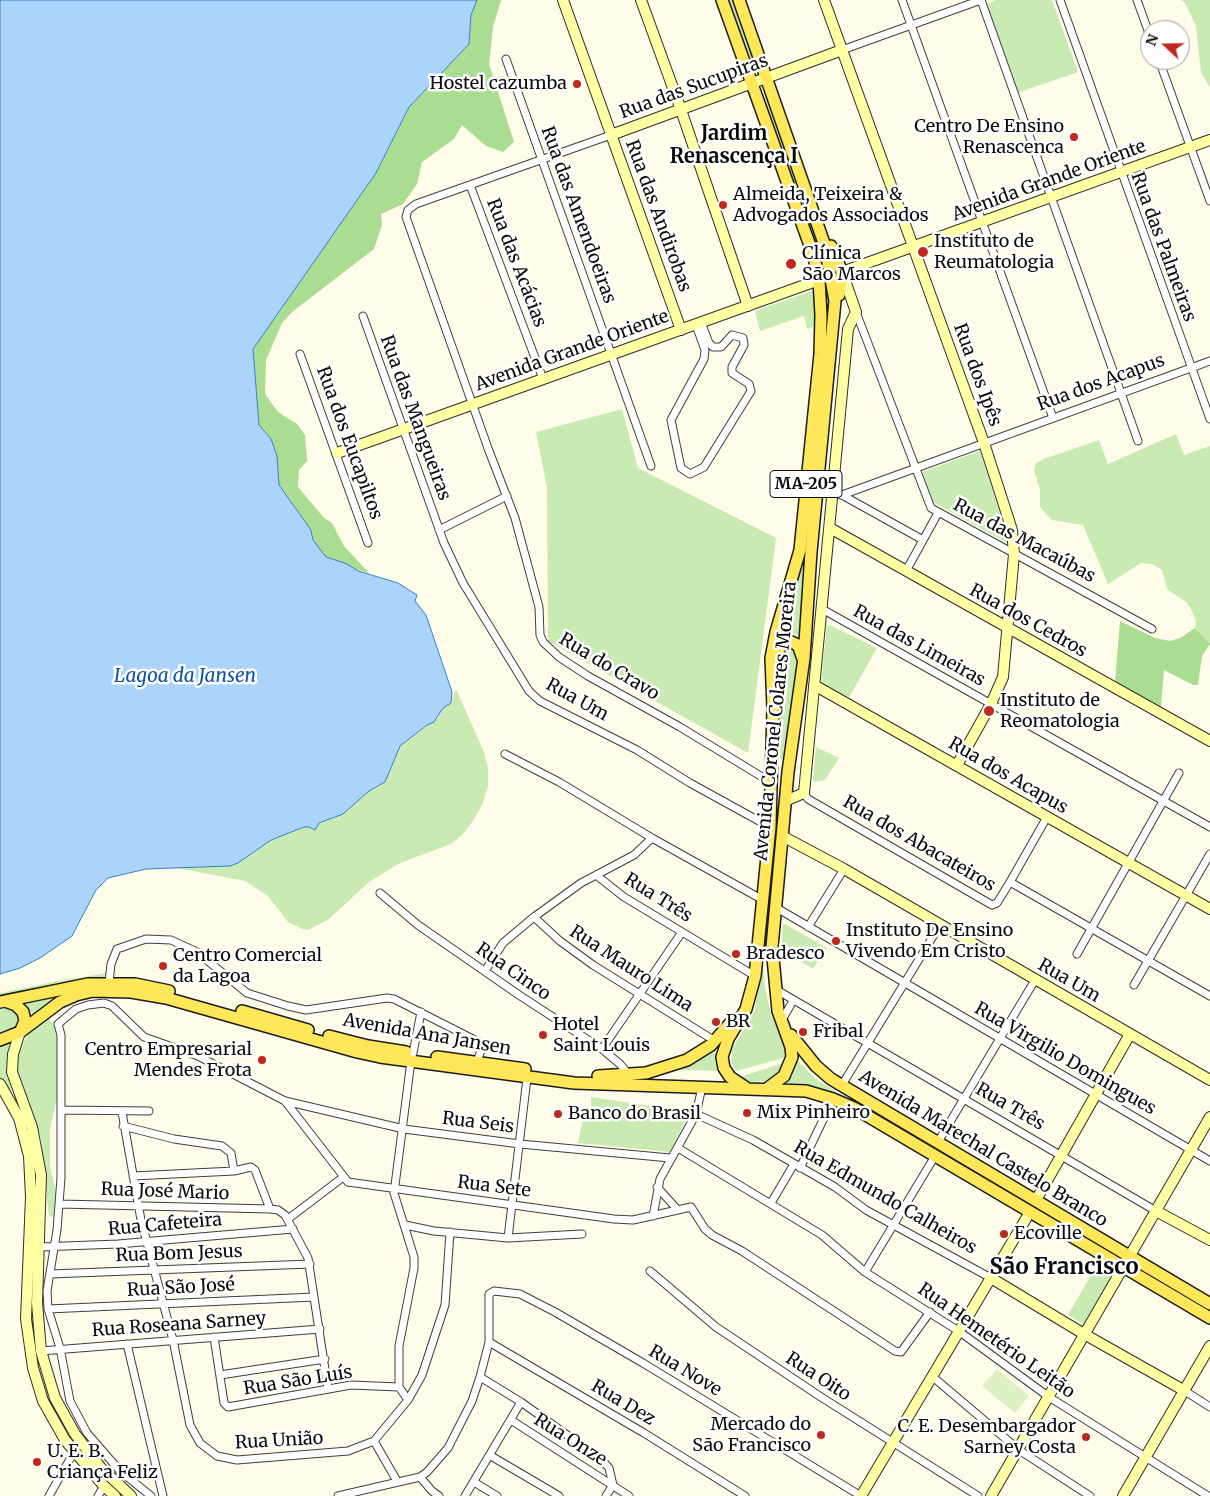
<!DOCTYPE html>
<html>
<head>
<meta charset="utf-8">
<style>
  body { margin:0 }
  #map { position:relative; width:1210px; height:1496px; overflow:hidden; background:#fffde9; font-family:Merriweather,serif }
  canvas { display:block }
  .north { position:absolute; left:1140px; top:20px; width:50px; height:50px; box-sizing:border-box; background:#fff; border:1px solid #9d9d9d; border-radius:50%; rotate:291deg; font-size:14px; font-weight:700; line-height:20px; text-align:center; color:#0b0b0b }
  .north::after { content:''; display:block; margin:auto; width:18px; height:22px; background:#c0281e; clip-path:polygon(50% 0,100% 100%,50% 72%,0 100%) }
</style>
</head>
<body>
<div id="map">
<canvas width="1210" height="1496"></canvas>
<div class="north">N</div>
</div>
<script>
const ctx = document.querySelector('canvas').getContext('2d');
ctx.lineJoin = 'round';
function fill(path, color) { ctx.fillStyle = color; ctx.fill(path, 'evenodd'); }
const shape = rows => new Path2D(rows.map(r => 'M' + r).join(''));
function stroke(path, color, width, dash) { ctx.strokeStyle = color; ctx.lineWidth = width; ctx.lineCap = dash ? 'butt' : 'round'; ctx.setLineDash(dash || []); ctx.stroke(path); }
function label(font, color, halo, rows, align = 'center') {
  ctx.font = font + ' Merriweather,serif'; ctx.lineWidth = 5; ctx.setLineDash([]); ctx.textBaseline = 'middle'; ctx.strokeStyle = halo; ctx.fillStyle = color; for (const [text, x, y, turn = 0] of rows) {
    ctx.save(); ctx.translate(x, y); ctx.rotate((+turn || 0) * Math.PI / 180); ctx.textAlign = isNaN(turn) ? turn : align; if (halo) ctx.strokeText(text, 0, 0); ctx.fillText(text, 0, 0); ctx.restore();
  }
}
const green = shape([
  [728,0,734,0,756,62,752,66],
  [996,0,1052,0,1078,72,1017,93,985,5],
  [1181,0,1210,0,1210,87,1201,73,1196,26,1185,3],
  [770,94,824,256,829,282,830,315,802,636,791,633,780,634,802,560,823,353,818,255,764,97],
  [814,290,816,326,807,329,804,316,760,331,755,311],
  [622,409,638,468,776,538,748,753,548,641,547,487,536,432],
  [1176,434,1184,455,1210,446,1210,644,1195,628,1196,621,1191,609,1186,602,1167,589,1162,570,1152,564,1141,563,1108,584,1083,525,1052,520,1040,507,1040,490,1034,470,1036,463,1044,459,1099,440,1108,464],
  [980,451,1002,519,1007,543,933,502,922,472],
  [827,624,877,648,848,699,821,684],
  [788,648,795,652,797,656,784,760,780,759,781,658,785,649],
  [456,689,484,752,488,768,488,787,482,805,473,821,462,835,451,844,400,863,369,882,329,919,308,930,302,929,288,922,268,896,245,881,177,868,238,863,271,840,304,827,310,827,313,829,318,824,343,814,369,791,385,782,400,746,438,718,443,708,451,703],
  [816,747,839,758,825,780,813,782],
  [783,923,827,948,813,969,781,950],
  [760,966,763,966,765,988,771,1014,786,1053,783,1058,736,1071,731,1063,732,1049,755,1010],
  [107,971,103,980,0,999,0,993,63,980,102,974],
  [58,992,64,995,34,1016,22,1001],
  [9,1007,16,1010,20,1015,20,1022,14,1028,0,1034,0,1009],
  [47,1016,58,1031,59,1088,50,1130,50,1167,56,1192,54,1217,49,1216,41,1139,17,1072,17,1059,22,1045,30,1032],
  [14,1038,8,1069,12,1090,7,1088,0,1079,0,1044],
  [714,1050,719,1071,682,1070,682,1068],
  [797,1060,816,1079,843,1096,842,1098,801,1086,784,1084,792,1076],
  [786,1062,781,1073,769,1081,750,1082,740,1077],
  [591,1097,690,1112,670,1152,578,1143,584,1113,591,1111],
  [1099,1261,1117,1271,1085,1325,1068,1315]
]);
const forest = shape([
  [477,0,501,0,493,27,489,64,514,142,503,152,495,149,486,146,462,125,454,139,422,162,417,184,403,204,381,214,382,225,374,249,292,312,282,323,266,360,265,394,278,412,297,424,305,435,307,461,299,470,298,487,324,518,332,523,344,546,369,573,354,569,347,564,326,557,313,540,311,530,279,485,277,456,271,439,259,425,253,349,376,173,409,107,469,44,471,15],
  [1120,621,1155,638,1170,641,1180,638,1195,628,1210,644,1202,656,1198,685,1193,685,1164,670,1161,707,1115,682]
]);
const pitch = shape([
  [997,1369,1029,1396,1015,1413,982,1386]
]);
const water = shape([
  [0,0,477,0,471,15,469,44,409,107,376,173,253,349,259,425,271,439,277,456,279,485,311,530,313,540,326,557,347,564,358,571,398,583,417,595,415,601,426,615,452,692,451,703,443,708,434,722,427,725,400,746,385,782,369,791,343,814,319,823,315,830,309,827,304,827,271,840,238,863,230,866,146,869,108,878,96,890,72,936,40,958,20,968,0,974,0,0]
]);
const street = shape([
  [902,0,1053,418],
  [981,0,1138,441],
  [1060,0,1210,419],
  [1137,0,1150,36],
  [842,50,981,0],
  [506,59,651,466],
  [1159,60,1210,201],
  [611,135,416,204,408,210,406,217,489,451,515,518,539,607,540,635,543,642,559,657,588,676,680,727,772,783],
  [470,185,543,379],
  [856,312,931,508,1152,629],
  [363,316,444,543,463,583,529,691,540,701,637,750,690,783,770,827],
  [696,325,705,350,704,359,671,420,681,468,690,474,704,467,751,391,749,384,732,373,732,367,744,345,743,338,732,335,721,347,713,347,709,343,701,322],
  [300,354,368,543],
  [833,494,842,495,1210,361],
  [842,495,923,540],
  [439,530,507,496],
  [906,571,938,513],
  [822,609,1210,827],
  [505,754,559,782,652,838,763,900],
  [804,793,808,799,992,905,997,903,1010,882,1047,817],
  [596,875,624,897,755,976],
  [1010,882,1210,996],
  [380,893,418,925,519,995,602,1049,620,1064,629,1075],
  [775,907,1210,1161],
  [534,917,560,941,593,965,715,1041],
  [808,927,844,869],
  [1077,954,1179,773],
  [485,971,503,943,534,917,581,883,634,855,652,838],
  [109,983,111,964,117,949,146,939,171,940,197,952,247,993,288,1006,306,1010,387,998,394,999,479,1042,482,1047,477,1062],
  [1134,985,1210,854],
  [775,989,1156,1211],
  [783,1018,793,1001],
  [602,1049,682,932],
  [413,1053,421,1012],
  [842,1085,940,925],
  [285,1101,404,1129,520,1144,670,1158],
  [62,1110,149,1111],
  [122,1112,141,1220,173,1340,190,1425,200,1443,217,1456,237,1460,348,1451,374,1441,408,1400,399,1387,399,1346,414,1268,414,1257,394,1193,411,1061],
  [696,1114,753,1140,835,1187,866,1210,991,1278],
  [123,1126,174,1139,222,1146,231,1153,234,1171],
  [938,1142,1035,980],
  [678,1148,822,1235,865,1272,960,1332,1049,1397,1208,1496],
  [800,1168,833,1099],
  [133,1176,234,1171,251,1167,255,1170,270,1209,278,1210,285,1215,308,1258,328,1389],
  [657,1187,677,1209],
  [771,1203,794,1164],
  [60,1204,270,1209],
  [653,1216,660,1179,696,1114,702,1087],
  [288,1219,342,1178],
  [405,1225,434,1231,508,1238,582,1234],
  [508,1238,527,1078],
  [39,1247,118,1244,293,1229],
  [650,1271,716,1327,821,1397,978,1496],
  [865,1272,935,1156],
  [50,1274,310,1264],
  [48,1309,314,1297],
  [214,1337,224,1403,228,1407,351,1385,399,1387],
  [489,1342,644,1433,745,1496],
  [127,1344,163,1496],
  [41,1351,320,1329],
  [220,1375,325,1359],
  [480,1377,521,1402,602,1460,609,1468,613,1485],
  [933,1377,1019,1450,1090,1496],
  [1185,1391,1210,1407],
  [408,1400,422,1375,445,1305,450,1232],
  [511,1420,629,1496],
  [374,1441,397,1481],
  [491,1456,559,1496],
  [420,1477,432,1491,439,1496],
  [474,1482,497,1496],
  [49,1496,74,1452],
  [98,1496,104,1486],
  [151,1496,120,1471,87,1433,70,1401,60,1348,48,1309,47,1291,57,1230,61,1178,61,1035,58,1024,76,1009,88,1005,104,1003,112,1006,144,1037,198,1056,285,1101,348,1182,614,1219,633,1220,691,1207,705,1229,712,1235,742,1251,895,1351,901,1352,930,1312],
  [338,1496,420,1477,427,1472,448,1448,472,1401,480,1377,489,1342,489,1294,494,1291,520,1294,555,1312,643,1363,861,1496],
  [465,1496,521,1402],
  [606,1496,613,1485]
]);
const secondary = shape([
  [563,0,681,330],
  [641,0,681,110,748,306],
  [824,0,984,443,1012,530,1014,554,1003,677,991,704,957,765],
  [611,135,842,50],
  [337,453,819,280],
  [830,528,1210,741],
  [814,685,1210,909],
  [804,793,848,329,856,312,842,272,1210,140],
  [785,801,804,793],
  [782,836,844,869,1210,1080],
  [20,1032,13,1054,12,1072,32,1127,41,1175,37,1303,41,1351,55,1398,75,1434,101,1468,131,1496],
  [0,1084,19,1118,29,1156,31,1197,26,1319,33,1368,43,1401,65,1440,104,1486,115,1496],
  [1036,1200,1130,1034],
  [1156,1211,1210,1240],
  [991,1278,1084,1334,1185,1391],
  [861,1496,1030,1212],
  [991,1496,1210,1117],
  [1123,1496,1210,1346]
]);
const primary = shape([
  [722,0,814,257,819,280,821,315,820,354,800,550,776,632,771,658,773,708,770,827,755,976,746,1009,728,1039,722,1057,724,1068,730,1077,745,1087],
  [739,0,825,246,835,301,811,552,804,658,788,772,772,947,778,1011,791,1047,792,1057,784,1076,768,1088],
  [831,246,842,272,839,295],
  [776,659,780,647,789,641,798,645,803,659],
  [5,1001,16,1005,23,1012,25,1021,21,1030],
  [0,1002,88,984,135,984,169,991],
  [242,1011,308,1030],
  [791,1035,816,1066,831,1079,1210,1304],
  [329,1036,368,1046,406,1052],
  [0,1040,20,1032,60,1002,76,995,93,991,131,992,166,998,357,1052,380,1057,574,1083,806,1091,833,1099,854,1108,1210,1318],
  [437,1057,525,1069],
  [598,1076,646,1073,687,1060,711,1045,732,1021]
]);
const markers = [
  [577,84,5,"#c0281e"],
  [1074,137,5,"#c0281e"],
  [723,205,5,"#c0281e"],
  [923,252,6,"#c0281e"],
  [791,264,6,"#c0281e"],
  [989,711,6,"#c0281e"],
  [836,941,5,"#c0281e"],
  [736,954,5,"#c0281e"],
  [163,966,5,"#c0281e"],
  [716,1022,5,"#c0281e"],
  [803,1032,5,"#c0281e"],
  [543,1035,5,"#c0281e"],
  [262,1060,5,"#c0281e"],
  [747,1113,5,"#c0281e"],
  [558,1114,5,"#c0281e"],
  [1004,1234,5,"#c0281e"],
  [821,1435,5,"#c0281e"],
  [1086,1437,5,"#c0281e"],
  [37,1462,5,"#c0281e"]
];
const shields = [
  [806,484,72]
];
const shieldNames = [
  ["MA-205",806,484]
];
const poiNames = [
  ["Hostel cazumba",567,84,"right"],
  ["Centro De Ensino",1064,127,"right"],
  ["Renascenca",1064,148,"right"],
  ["Almeida, Teixeira &",733,195],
  ["Advogados Associados",733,216],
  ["Instituto de",934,242],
  ["Reumatologia",934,263],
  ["Clínica",802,254],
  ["São Marcos",802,275],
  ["Instituto de",1000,701],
  ["Reomatologia",1000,722],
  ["Instituto De Ensino",846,931],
  ["Vivendo Em Cristo",846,952],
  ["Bradesco",746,954],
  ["Centro Comercial",173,956],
  ["da Lagoa",173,977],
  ["BR",726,1022],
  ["Hotel",553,1025],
  ["Saint Louis",553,1046],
  ["Fribal",813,1032],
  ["Centro Empresarial",252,1050,"right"],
  ["Mendes Frota",252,1071,"right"],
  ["Mix Pinheiro",757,1113],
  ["Banco do Brasil",568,1114],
  ["Ecoville",1014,1234],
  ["Mercado do",811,1425,"right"],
  ["São Francisco",811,1446,"right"],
  ["C. E. Desembargador",1076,1427,"right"],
  ["Sarney Costa",1076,1448,"right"],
  ["U. E. B.",47,1452],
  ["Criança Feliz",47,1473]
];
const streetNames = [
  ["Rua das Sucupiras",694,87,-20],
  ["Avenida Grande Oriente",1049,181,-20],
  ["Rua das Amendoeiras",578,215,70],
  ["Rua das Andirobas",658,216,70],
  ["Rua das Palmeiras",1163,247,70],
  ["Rua das Acácias",516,263,69],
  ["Avenida Grande Oriente",572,351,-20],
  ["Rua dos Ipês",977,375,70],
  ["Rua dos Acapus",1101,383,-20],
  ["Rua das Mangueiras",415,418,70],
  ["Rua dos Eucapiltos",349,443,70],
  ["Rua das Macaúbas",1024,541,28],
  ["Rua dos Cedros",1028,621,29],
  ["Rua das Limeiras",919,646,29],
  ["Rua do Cravo",609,667,31],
  ["Rua Um",577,700,29],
  ["Avenida Coronel Colares Moreira",776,721,-84],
  ["Rua dos Acapus",1008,776,30],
  ["Rua dos Abacateiros",919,844,30],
  ["Rua Três",658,898,32],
  ["Rua Mauro Lima",631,969,33],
  ["Rua Cinco",513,972,35],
  ["Rua Um",1069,981,30],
  ["Avenida Ana Jansen",427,1035,10],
  ["Rua Virgilio Domingues",1065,1059,30],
  ["Rua Três",1010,1107,30],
  ["Rua Seis",478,1123,7],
  ["Avenida Marechal Castelo Branco",983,1149,31],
  ["Rua Sete",494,1187,7],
  ["Rua José Mario",165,1192,2],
  ["Rua Edmundo Calheiros",885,1198,30],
  ["Rua Cafeteira",165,1225,-5],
  ["Rua Bom Jesus",179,1254,-2],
  ["Rua São José",181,1288,-3],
  ["Rua Roseana Sarney",179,1325,-4],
  ["Rua Hemetério Leitão",996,1341,35],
  ["Rua Nove",685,1371,31],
  ["Rua Oito",818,1377,33],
  ["Rua São Luís",298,1381,-9],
  ["Rua Dez",623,1403,31],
  ["Rua Onze",570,1440,32],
  ["Rua União",279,1441,-3]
];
const waterNames = [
  ["Lagoa da Jansen",185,677]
];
const quarterNames = [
  ["Jardim",734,134],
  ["Renascença I",734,157]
];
const districtNames = [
  ["São Francisco",1064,1268]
];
fill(green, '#c9eab2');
fill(forest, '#aadc91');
fill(pitch, '#ddf1c4');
fill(water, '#acd3f9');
stroke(water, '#3080d2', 1);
stroke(street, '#3e3e3e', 9);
stroke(secondary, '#2d2d2d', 12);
stroke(primary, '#1c1c1c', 14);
stroke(street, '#fff', 7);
stroke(secondary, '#ffffa4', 10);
stroke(primary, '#fee85a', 11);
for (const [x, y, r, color] of markers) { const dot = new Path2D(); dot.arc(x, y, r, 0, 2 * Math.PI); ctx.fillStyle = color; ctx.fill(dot); stroke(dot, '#fff', 2); }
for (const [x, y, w] of shields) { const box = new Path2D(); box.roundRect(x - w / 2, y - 13.5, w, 27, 4); ctx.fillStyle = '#fff'; ctx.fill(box); stroke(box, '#0b0b0b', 1); }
label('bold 16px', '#0b0b0b', null, shieldNames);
label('18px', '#0b0b0b', '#fff', poiNames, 'left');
label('18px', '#0b0b0b', '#fff', streetNames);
label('italic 19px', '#1052a1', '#fff', waterNames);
label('bold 20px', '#0b0b0b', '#fff', quarterNames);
label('bold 22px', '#0b0b0b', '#fff', districtNames);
</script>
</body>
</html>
